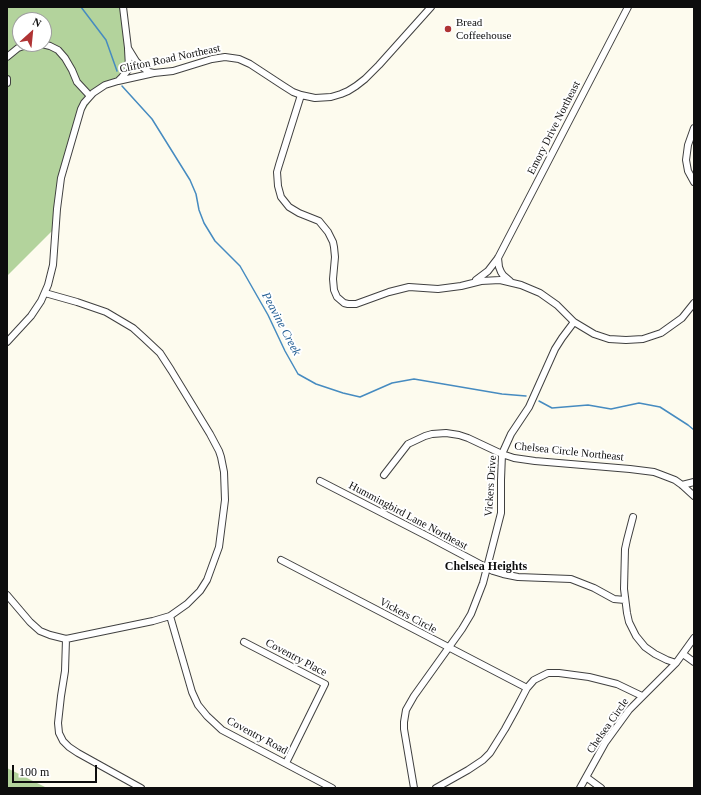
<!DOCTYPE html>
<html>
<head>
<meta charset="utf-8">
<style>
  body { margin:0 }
  #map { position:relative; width:701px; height:795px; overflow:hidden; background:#fdfbee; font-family:Georgia,serif }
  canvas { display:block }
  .frame { position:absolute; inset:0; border:8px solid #0d0d0d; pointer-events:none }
  .north { position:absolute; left:12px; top:12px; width:40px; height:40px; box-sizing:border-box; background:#fff; border:1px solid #9e9e9e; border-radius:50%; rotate:27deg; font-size:11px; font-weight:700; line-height:16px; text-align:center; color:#0d0d0d }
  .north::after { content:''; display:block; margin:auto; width:14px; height:18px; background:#af3334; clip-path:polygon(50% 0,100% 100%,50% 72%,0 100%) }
  .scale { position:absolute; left:12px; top:765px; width:85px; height:18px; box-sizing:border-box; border:2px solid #0d0d0d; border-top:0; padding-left:5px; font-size:12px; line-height:14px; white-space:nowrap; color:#0d0d0d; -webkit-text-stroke:3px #fff; paint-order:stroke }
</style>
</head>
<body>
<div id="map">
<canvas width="701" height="795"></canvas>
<div class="frame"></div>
<div class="north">N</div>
<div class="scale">100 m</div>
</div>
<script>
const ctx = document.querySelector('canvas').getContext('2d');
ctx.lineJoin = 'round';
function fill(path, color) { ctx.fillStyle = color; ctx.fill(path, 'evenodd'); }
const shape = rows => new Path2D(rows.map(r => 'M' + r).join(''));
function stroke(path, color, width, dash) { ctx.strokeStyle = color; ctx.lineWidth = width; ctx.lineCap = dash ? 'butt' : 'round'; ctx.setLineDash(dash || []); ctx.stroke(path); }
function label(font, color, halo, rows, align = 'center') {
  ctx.font = font + ' Georgia,serif'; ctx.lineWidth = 4; ctx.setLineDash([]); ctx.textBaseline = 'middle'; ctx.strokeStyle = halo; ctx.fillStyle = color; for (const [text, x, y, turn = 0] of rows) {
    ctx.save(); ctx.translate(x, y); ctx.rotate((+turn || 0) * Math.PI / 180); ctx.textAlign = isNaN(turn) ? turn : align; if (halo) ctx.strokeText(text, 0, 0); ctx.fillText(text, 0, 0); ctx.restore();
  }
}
const forest = shape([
  [7,7,122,7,126,66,124,73,98,90,81,116,63,168,53,230,7,276],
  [20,20,44,20,44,44,20,44],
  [7,768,47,788,7,788]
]);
const stream = shape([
  [81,7,106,40,117,71],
  [122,86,152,119,190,180,196,194,199,210,204,223,215,241,240,266,268,315,285,351,298,374,316,384,343,393,360,397,392,383,414,379,502,394,526,396],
  [539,401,552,408,588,405,611,409,639,403,660,407,688,425,694,430]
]);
const minor = shape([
  [123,7,128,48,136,61,141,66,149,72,154,73],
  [42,44,50,46,58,50,65,58,72,70,77,82,90,96],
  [7,57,18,48,29,44],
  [7,79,7,83],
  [119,80,122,77,128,70,129,67,128,49],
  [301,95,279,165,277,172,278,186,281,197,289,207,299,213,319,221,328,232,333,242,334,247,335,257,333,279,334,290,337,297,344,303,348,304,356,304,389,292,409,287,438,289,461,286,481,281,500,280,521,285,540,293,557,305,574,322,594,334,609,339,626,340,643,339,661,333,682,318,694,303],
  [694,128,688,145,686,160,688,171,694,182],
  [498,258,499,267,501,272,503,275,510,281],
  [476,280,488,271,498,258,628,7],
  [7,342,31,316,41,301,48,285,53,265,57,209,61,178,81,109,84,103,93,93,105,85,118,81,154,73,173,71,212,59,225,57,239,59,250,64,282,85,293,92,301,95,315,98,331,97,341,94,348,91,356,86,365,79,379,65,431,7],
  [384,475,408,444,425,436,432,434,446,433,459,435,468,438,502,454,514,458,535,461,630,469,654,472,662,475,675,480,682,485,694,496],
  [320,481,429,537,493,571,503,574,518,577,571,579,594,588,614,599,625,600],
  [682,485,694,482],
  [633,517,627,540,625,549,624,589,627,613,629,622,636,636,645,647,655,654,667,660,676,663],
  [281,560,527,688],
  [7,595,30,622,40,631,50,635,66,639,153,621,170,616,187,604,200,591,207,580,219,547,225,500,224,472,221,457,219,451,210,434,171,370,160,353,144,338,133,328,106,312,77,302,45,293],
  [170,616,192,692,198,705,207,716,222,730,332,788],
  [66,639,65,671,61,696,58,723,59,733,63,741,69,747,78,753,141,788],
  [244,642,325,684,286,763],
  [683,654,694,662],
  [586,777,601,788],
  [414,788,404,729,404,722,406,710,414,696,462,629,471,614,483,583,501,513,501,480,502,454,511,434,529,407,555,349,562,338,574,322],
  [436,788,468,770,483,760,490,753,505,729,516,709,527,688,534,680,548,673,559,673,589,677,617,684,642,696],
  [580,788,605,743,629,710,676,663,694,638]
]);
const markers = [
  [448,29,4,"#af3334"]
];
const poiNames = [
  ["Bread",456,23],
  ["Coffeehouse",456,36]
];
const streetNames = [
  ["Clifton Road Northeast",170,59,-12],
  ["Emory Drive Northeast",554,128,-63],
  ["Chelsea Circle Northeast",569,452,6],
  ["Vickers Drive",491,486,-86],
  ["Hummingbird Lane Northeast",408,516,28],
  ["Vickers Circle",408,616,28],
  ["Coventry Place",296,658,28],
  ["Chelsea Circle",608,726,-55],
  ["Coventry Road",257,736,28]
];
const waterNames = [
  ["Peavine Creek",281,324,62]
];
const neighbourhoodNames = [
  ["Chelsea Heights",486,567]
];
fill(forest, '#b3d39c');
stroke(stream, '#468bc0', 1.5);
stroke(minor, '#404040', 8);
stroke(minor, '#fff', 6);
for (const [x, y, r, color] of markers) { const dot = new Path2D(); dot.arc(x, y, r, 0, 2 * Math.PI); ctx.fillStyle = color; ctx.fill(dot); stroke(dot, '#fff', 1.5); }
label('11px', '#0d0d0d', '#fff', poiNames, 'left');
label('11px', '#0d0d0d', '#fff', streetNames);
label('italic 12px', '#225d92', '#fff', waterNames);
label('bold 12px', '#0d0d0d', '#fff', neighbourhoodNames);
</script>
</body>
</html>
